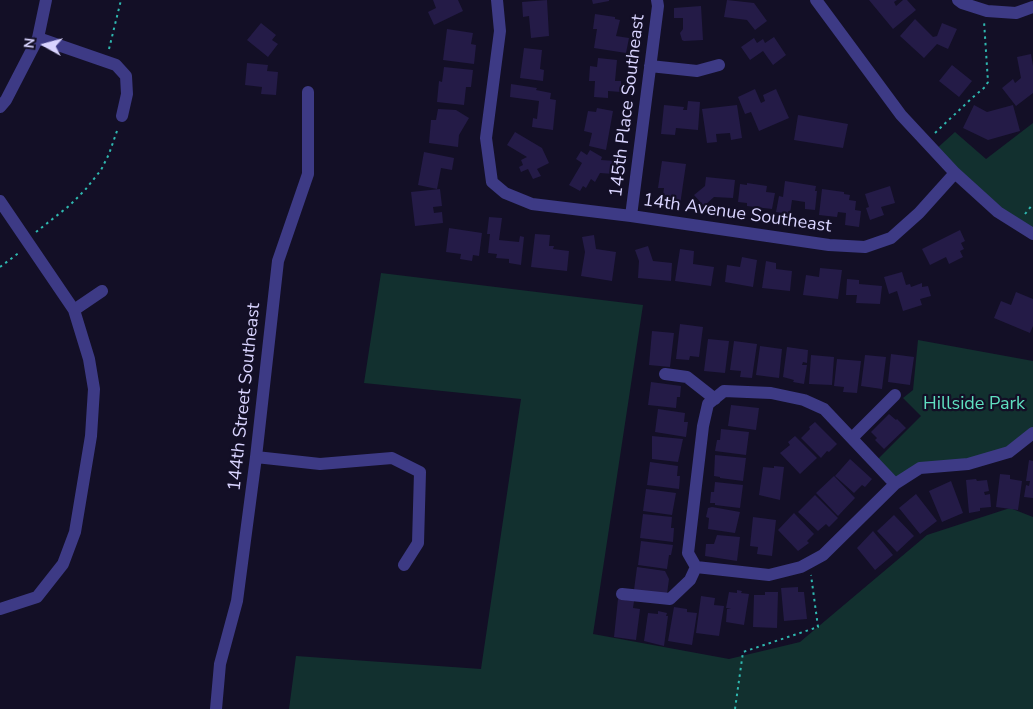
<!DOCTYPE html>
<html>
<head>
<meta charset="utf-8">
<style>
  body { margin:0 }
  #map { position:relative; width:1033px; height:709px; overflow:hidden; background:#130f26; font-family:"Nunito Sans",sans-serif }
  canvas { display:block }
  .north { position:absolute; left:20px; top:20px; width:50px; height:50px; -webkit-text-stroke:4px #130f26; paint-order:stroke; rotate:277deg; font-size:14px; font-weight:700; line-height:20px; text-align:center; color:#d9d4ff }
  .north::after { content:''; display:block; margin:auto; width:18px; height:22px; background:#d9d4ff; clip-path:polygon(50% 0,100% 100%,50% 72%,0 100%) }
</style>
</head>
<body>
<div id="map">
<canvas width="1033" height="709"></canvas>
<div class="north">N</div>
</div>
<script>
const ctx = document.querySelector('canvas').getContext('2d');
ctx.lineJoin = 'round';
function fill(path, color) { ctx.fillStyle = color; ctx.fill(path, 'evenodd'); }
const shape = rows => new Path2D(rows.map(r => 'M' + r).join(''));
function stroke(path, color, width, dash) { ctx.strokeStyle = color; ctx.lineWidth = width; ctx.lineCap = dash ? 'butt' : 'round'; ctx.setLineDash(dash || []); ctx.stroke(path); }
function label(font, color, halo, rows, align = 'center') {
  ctx.font = font + ' "Nunito Sans",sans-serif'; ctx.lineWidth = 4.5; ctx.setLineDash([]); ctx.textBaseline = 'middle'; ctx.strokeStyle = halo; ctx.fillStyle = color; for (const [text, x, y, turn = 0] of rows) {
    ctx.save(); ctx.translate(x, y); ctx.rotate((+turn || 0) * Math.PI / 180); ctx.textAlign = isNaN(turn) ? turn : align; if (halo) ctx.strokeText(text, 0, 0); ctx.fillText(text, 0, 0); ctx.restore();
  }
}
const green = shape([
  [1033,123,1033,234,934,151,955,132,986,159],
  [381,273,643,305,593,634,729,659,800,642,927,535,1010,508,1033,517,1033,709,289,709,296,656,481,669,521,399,364,383],
  [918,340,1033,361,1033,433,1009,452,920,468,895,484,875,462,921,416,903,398,913,390]
]);
const building = shape([
  [433,0,458,0,463,11,434,25,428,12,436,8],
  [547,0,549,36,531,38,529,16,523,17,522,2],
  [592,0,609,0,609,1,593,4],
  [727,0,754,3,767,21,755,30,747,20,724,17],
  [869,0,897,0,894,2,896,6,903,0,907,0,916,10,893,29],
  [701,6,703,40,684,41,682,40,680,33,683,29,683,18,674,18,674,8],
  [595,14,615,17,615,19,620,20,616,36,629,38,626,53,594,48,597,29,593,29],
  [915,19,933,37,937,36,942,23,957,29,948,49,937,44,924,58,900,36],
  [261,23,276,35,272,40,278,44,268,57,247,40],
  [447,29,473,33,471,44,476,45,474,64,443,60],
  [774,37,786,55,773,65,763,51,750,60,741,47,754,38,757,43,763,39,765,43],
  [524,48,542,50,540,69,544,70,543,81,520,78],
  [1031,54,1033,66,1033,93,1016,106,1002,88,1013,79,1015,83,1021,78,1017,57],
  [598,58,617,60,615,81,621,81,621,92,608,91,608,98,594,97,595,81,589,81,590,66,597,67],
  [247,63,268,65,267,71,278,72,276,95,261,94,262,87,245,85],
  [952,65,972,81,959,97,939,81],
  [444,67,473,70,471,87,466,87,464,105,437,102,439,81,442,82],
  [511,84,537,88,536,90,551,93,550,99,556,100,553,130,532,127,533,118,537,119,539,101,510,97],
  [755,89,761,103,765,101,763,95,776,89,789,118,759,131,751,112,745,114,738,97],
  [688,101,700,102,698,130,676,128,675,135,661,134,664,105,684,107,683,110,687,110],
  [737,105,742,138,731,140,730,133,716,134,717,142,707,143,702,109],
  [974,105,987,112,1013,105,1020,131,988,140,963,128],
  [597,108,613,111,606,150,589,146,592,133,584,131,588,111,596,112],
  [438,109,456,110,469,118,459,135,458,147,429,143,431,120,436,120],
  [798,115,848,124,843,148,794,140],
  [515,132,542,148,549,163,537,169,541,176,533,179,528,169,521,172,519,167,523,165,521,160,527,157,507,145],
  [590,150,602,157,601,160,615,161,614,174,600,173,595,182,591,179,586,188,583,186,580,191,569,185,582,163,576,159,581,151,587,155],
  [424,152,454,158,452,170,441,168,437,189,418,185],
  [662,161,686,164,680,205,662,203,664,188,658,188],
  [706,177,735,180,733,198,714,197,704,206,694,195,705,186],
  [785,181,816,186,815,191,817,191,815,210,805,209,805,202,792,200,790,214,776,212,779,196,783,197],
  [747,183,767,186,766,192,775,193,772,209,747,206,747,203,738,202,740,184,747,185],
  [890,186,895,203,881,207,884,215,870,220,866,208,869,207,865,194],
  [440,189,442,206,433,207,434,213,442,212,443,223,415,226,411,192],
  [822,189,844,192,844,194,850,195,849,200,856,201,855,210,861,211,859,227,845,225,846,213,838,212,837,217,819,215],
  [489,217,502,218,499,240,519,242,520,236,524,237,521,265,509,263,509,259,496,258,497,254,488,253,490,234,487,234],
  [449,228,482,233,479,256,473,255,472,261,460,259,461,254,446,252],
  [960,230,965,241,961,243,964,249,960,251,963,257,949,264,946,257,930,265,922,249],
  [535,234,550,235,549,246,554,246,553,249,569,251,567,271,531,267],
  [594,235,596,249,616,252,612,281,581,276,585,252,582,237],
  [648,246,653,261,672,263,671,281,638,278,639,261,635,250],
  [680,249,694,251,693,264,714,267,711,286,675,281],
  [742,257,757,260,753,287,725,282,727,265,740,267],
  [766,261,776,263,776,269,792,271,790,291,762,288],
  [820,268,842,270,838,299,803,295,806,275,819,277],
  [902,272,906,285,910,284,911,287,922,283,922,287,928,286,931,296,920,299,922,305,903,311,897,291,889,294,884,277],
  [847,279,859,280,859,284,882,286,880,304,856,303,857,295,846,295],
  [1016,292,1033,299,1033,326,1030,333,994,318,1001,301,1011,305],
  [680,324,703,327,699,357,690,356,689,360,676,359],
  [652,331,674,333,670,367,649,365],
  [708,339,729,341,725,373,704,371],
  [734,341,757,344,752,378,740,377,741,371,730,370],
  [760,346,782,349,779,378,756,375],
  [787,347,808,350,807,363,803,362,802,365,807,365,804,384,793,382,794,380,783,377],
  [891,354,914,357,910,385,888,382],
  [811,355,834,357,832,385,809,384],
  [865,355,886,357,882,389,861,386],
  [837,359,861,361,857,393,843,392,844,387,834,386],
  [651,382,681,386,680,397,677,397,676,408,648,405],
  [731,405,759,408,756,430,728,426],
  [658,409,685,413,684,422,688,422,686,437,655,432],
  [889,414,896,420,897,419,906,428,884,449,875,440,877,438,871,432],
  [815,422,837,444,829,452,827,451,821,458,801,438,810,429,809,427],
  [721,429,749,432,746,455,715,451,717,440,720,440],
  [652,436,683,439,678,462,652,459],
  [795,436,817,458,800,474,780,453,790,445,788,442],
  [715,455,746,458,743,481,720,478,720,477,714,476],
  [850,459,872,479,865,487,862,485,854,493,835,476],
  [1029,460,1033,461,1033,498,1024,497,1026,485,1029,486,1030,481,1026,481],
  [650,462,678,466,677,476,680,476,679,489,647,485],
  [774,466,784,467,780,500,759,495,763,467,774,468],
  [1000,474,1010,475,1010,479,1022,481,1018,510,996,507],
  [834,476,855,498,838,516,816,493],
  [976,479,977,481,987,480,989,491,984,492,985,495,990,494,991,507,980,508,980,511,969,513,966,480],
  [951,481,963,513,942,522,929,491],
  [715,482,743,485,740,508,715,505,715,503,710,503,711,492,714,492],
  [646,489,676,493,672,515,643,511],
  [916,494,937,521,920,534,899,508],
  [815,495,838,518,829,527,826,524,818,531,798,512],
  [712,507,740,512,735,533,708,529,709,518,706,517,708,508],
  [794,513,814,534,807,541,809,543,798,551,778,530],
  [643,514,672,517,671,528,674,528,673,542,640,538],
  [894,515,914,536,897,552,877,531],
  [753,517,776,520,772,556,757,554,758,547,750,546],
  [873,531,893,555,875,570,857,548],
  [717,535,740,537,737,561,705,556,706,544,714,544],
  [641,541,673,545,671,555,669,555,667,569,638,565],
  [637,567,665,571,669,579,667,594,634,590],
  [798,587,798,592,804,592,807,619,784,621,781,588],
  [737,590,742,591,741,593,749,594,744,625,726,622,727,609,731,608,726,608,729,592,737,593],
  [765,592,778,592,777,628,753,627,754,595,765,595],
  [701,596,715,598,714,605,724,606,719,636,696,633],
  [618,599,634,601,633,608,640,609,636,640,614,637],
  [674,607,687,609,687,612,697,613,692,645,668,641],
  [658,611,667,613,666,616,668,616,664,646,644,641,648,613,658,614]
]);
const path = shape([
  [109,49,121,0],
  [935,133,972,98,985,87,988,82,984,21],
  [1025,214,1033,204],
  [36,232,69,206,85,190,101,170,109,154,118,128],
  [0,267,20,252],
  [735,709,743,652,818,627,811,575]
]);
const minor = shape([
  [497,0,500,31,486,138,492,182,505,193,532,204,631,216,829,245,865,247,891,238,919,213,955,173],
  [816,0,901,115,955,173,998,212,1033,234],
  [958,0,962,3,987,11,1016,13,1033,7],
  [38,38,116,65,126,76,127,94,122,116],
  [650,66,697,71,719,65],
  [0,107,6,100,38,38,46,0],
  [0,201,74,310,89,359,94,389,91,436,75,532,63,564,37,597,0,609],
  [631,216,658,6,657,0],
  [74,310,102,291],
  [665,374,687,377,715,399],
  [852,438,895,395],
  [256,457,320,464,392,458,420,472,418,543,404,565],
  [696,567,688,553,703,426,708,404,724,391,771,393,804,400,824,409,895,484],
  [696,567,769,575,801,567,823,555,895,484,920,468,968,464,1009,452,1033,433],
  [622,594,670,599,690,580,696,567],
  [216,709,220,664,237,601,256,457,278,261,308,174,308,92]
]);
const streetNames = [
  ["145th Place Southeast",628,106,-83],
  ["14th Avenue Southeast",737,214,8],
  ["144th Street Southeast",245,397,-84]
];
const parkNames = [
  ["Hillside Park",974,405]
];
fill(green, '#12302f');
fill(building, '#241b47');
stroke(path, '#2fb8b0', 2, [2.5, 4]);
stroke(minor, '#3d3a85', 12);
label('18px', '#d9d4ff', '#130f26', streetNames);
label('18px', '#5fe0c0', '#130f26', parkNames);
</script>
</body>
</html>
